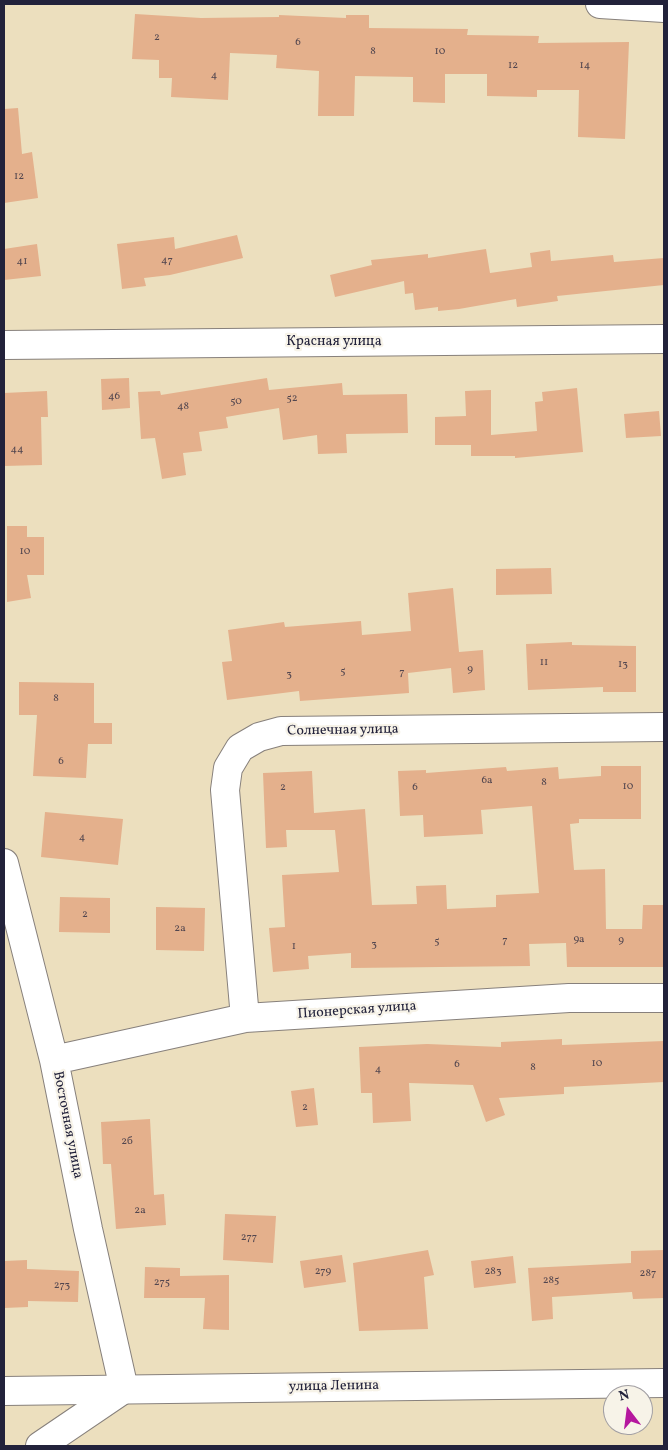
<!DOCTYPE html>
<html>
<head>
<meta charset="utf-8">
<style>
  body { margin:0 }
  #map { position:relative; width:668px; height:1450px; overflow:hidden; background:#ecdfbe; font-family:Vollkorn,serif }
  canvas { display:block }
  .frame { position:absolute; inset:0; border:5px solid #22223b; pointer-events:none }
  .north { position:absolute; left:603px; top:1385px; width:50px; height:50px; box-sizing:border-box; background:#f7f3e8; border:1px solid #a29fa3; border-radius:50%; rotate:345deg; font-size:14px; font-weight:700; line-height:20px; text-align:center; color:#22223b }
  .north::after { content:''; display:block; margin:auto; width:18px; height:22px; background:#b5179e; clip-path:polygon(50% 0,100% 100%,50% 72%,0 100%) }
</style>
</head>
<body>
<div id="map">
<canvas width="668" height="1450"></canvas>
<div class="frame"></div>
<div class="north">N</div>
</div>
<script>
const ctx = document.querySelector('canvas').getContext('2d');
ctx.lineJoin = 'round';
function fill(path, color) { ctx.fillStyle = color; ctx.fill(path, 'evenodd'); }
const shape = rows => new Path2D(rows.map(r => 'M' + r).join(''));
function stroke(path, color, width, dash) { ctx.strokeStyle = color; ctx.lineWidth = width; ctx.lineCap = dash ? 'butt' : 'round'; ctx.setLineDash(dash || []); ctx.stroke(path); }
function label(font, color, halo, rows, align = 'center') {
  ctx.font = font + ' Vollkorn,serif'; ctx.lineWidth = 4.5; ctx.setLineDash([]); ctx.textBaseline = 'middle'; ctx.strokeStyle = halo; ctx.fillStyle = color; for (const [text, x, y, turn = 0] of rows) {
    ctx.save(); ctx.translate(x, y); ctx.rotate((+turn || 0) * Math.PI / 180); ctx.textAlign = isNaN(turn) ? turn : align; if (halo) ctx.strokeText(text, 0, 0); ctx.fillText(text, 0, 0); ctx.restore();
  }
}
const building = shape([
  [135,14,201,18,279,17,279,15,346,18,346,15,369,15,369,28,468,29,467,35,539,36,538,43,629,42,625,139,578,137,579,90,537,90,537,97,487,96,487,74,445,74,445,103,413,102,413,77,355,76,354,116,318,116,319,71,276,68,277,55,230,53,228,100,171,97,172,78,159,78,159,60,132,59],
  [18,108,22,154,32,152,38,198,4,203,4,109],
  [237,235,243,258,170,275,144,278,146,286,122,289,117,244,174,237,175,249],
  [37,244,41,276,4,280,4,249],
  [486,249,490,273,532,267,530,253,550,250,551,261,613,255,614,262,664,258,664,285,557,296,558,301,517,307,516,299,459,309,438,311,438,307,415,310,413,293,405,294,404,281,335,297,330,275,372,265,371,260,428,254,428,258],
  [129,378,130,408,102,410,101,379],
  [267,378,269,390,342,383,343,395,407,394,408,433,346,434,347,453,318,454,317,435,283,440,279,408,226,417,228,428,199,432,202,451,183,453,186,475,162,479,155,438,141,439,138,392,160,391,161,395],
  [577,388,583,452,515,458,515,456,471,456,471,445,435,445,435,417,466,416,465,391,491,390,491,435,537,431,535,402,543,401,542,392],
  [47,391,48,417,41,417,42,465,4,466,4,393],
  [659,411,661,436,626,438,624,414],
  [7,526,27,526,27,537,44,537,44,575,27,575,31,598,7,602],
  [551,568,552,594,496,595,496,569],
  [453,588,459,652,483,650,485,690,453,693,451,668,408,673,409,693,300,701,299,691,227,700,222,662,232,661,228,630,284,622,285,627,361,621,362,635,411,631,408,593],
  [572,642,572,645,636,646,636,692,603,692,603,687,528,690,526,644],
  [19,682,94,683,94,723,112,723,112,744,88,744,86,778,33,776,37,715,19,715],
  [601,766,641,766,641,819,579,819,579,823,570,824,574,870,605,869,606,929,642,929,643,905,664,905,664,967,567,967,566,943,529,944,530,966,351,968,351,953,308,956,309,969,273,972,269,928,285,927,282,875,339,872,335,830,286,830,287,847,266,848,263,773,312,771,314,813,365,809,372,905,417,904,416,886,446,885,447,909,496,907,496,895,539,893,532,806,481,810,483,834,424,837,423,815,400,816,398,771,426,770,426,773,506,767,507,771,558,767,559,779,601,776],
  [45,812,123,819,118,865,41,857],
  [60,897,110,898,110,933,59,932],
  [156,907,205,908,204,951,156,950],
  [562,1039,562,1045,664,1041,664,1082,564,1087,564,1094,499,1098,505,1115,486,1122,473,1085,409,1083,411,1121,373,1123,372,1093,361,1093,359,1047,427,1044,501,1047,501,1042],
  [314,1088,318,1125,296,1127,291,1091],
  [150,1119,154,1195,164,1194,166,1225,116,1229,111,1164,103,1164,101,1122],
  [225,1214,276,1216,273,1263,223,1260],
  [428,1250,434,1275,424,1277,428,1329,359,1331,353,1263],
  [664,1250,664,1298,633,1299,632,1292,552,1297,553,1319,532,1321,528,1268,631,1263,631,1251],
  [342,1255,346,1282,304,1288,300,1261],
  [513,1256,516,1283,474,1288,471,1261],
  [27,1260,27,1269,79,1271,78,1302,28,1301,28,1307,4,1308,4,1261],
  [145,1267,180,1268,180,1276,229,1275,229,1330,203,1329,205,1298,144,1298]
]);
const street = shape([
  [600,4,664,8],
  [4,345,664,339],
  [4,863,54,1060,88,1229,124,1389,40,1446],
  [245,1018,225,790,228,768,240,748,259,737,281,731,664,727],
  [54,1060,245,1018,569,998,664,998]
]);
const secondary = shape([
  [4,1391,664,1383]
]);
const numberNames = [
  ["2",157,38],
  ["6",298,43],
  ["8",373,52],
  ["10",440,52],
  ["12",513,66],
  ["14",585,66],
  ["4",214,76],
  ["12",19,177],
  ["47",167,261],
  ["41",22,262],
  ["46",114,397],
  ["52",292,399],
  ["50",236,402],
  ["48",183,407],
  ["44",17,450],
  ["10",25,552],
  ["11",544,663],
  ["13",623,665],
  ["9",470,670],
  ["5",343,672],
  ["7",402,673],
  ["3",289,675],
  ["8",56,699],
  ["6",61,762],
  ["6а",487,781],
  ["8",544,783],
  ["10",628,787],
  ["2",283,788],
  ["6",415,788],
  ["4",82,838],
  ["2",85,915],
  ["2а",180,929],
  ["9а",579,940],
  ["7",505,941],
  ["9",621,941],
  ["5",437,942],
  ["3",374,945],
  ["1",294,947],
  ["10",597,1064],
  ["6",457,1065],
  ["8",533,1068],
  ["4",378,1070],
  ["2",305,1108],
  ["2б",127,1142],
  ["2а",140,1211],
  ["277",249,1238],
  ["279",323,1272],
  ["283",493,1272],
  ["287",648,1274],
  ["285",551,1281],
  ["275",162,1283],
  ["273",62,1286]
];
const streetNames = [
  ["Красная улица",334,342],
  ["Солнечная улица",343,731,-1],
  ["Пионерская улица",357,1011,-4],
  ["Восточная улица",67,1125,79],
  ["улица Ленина",334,1387,-1]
];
fill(building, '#e4b08c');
stroke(street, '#87807c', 30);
stroke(secondary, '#87807c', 30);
stroke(street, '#fff', 28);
stroke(secondary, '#fff', 28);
label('11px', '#52464f', null, numberNames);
label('14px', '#22223b', '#f7f3e8', streetNames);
</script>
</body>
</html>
